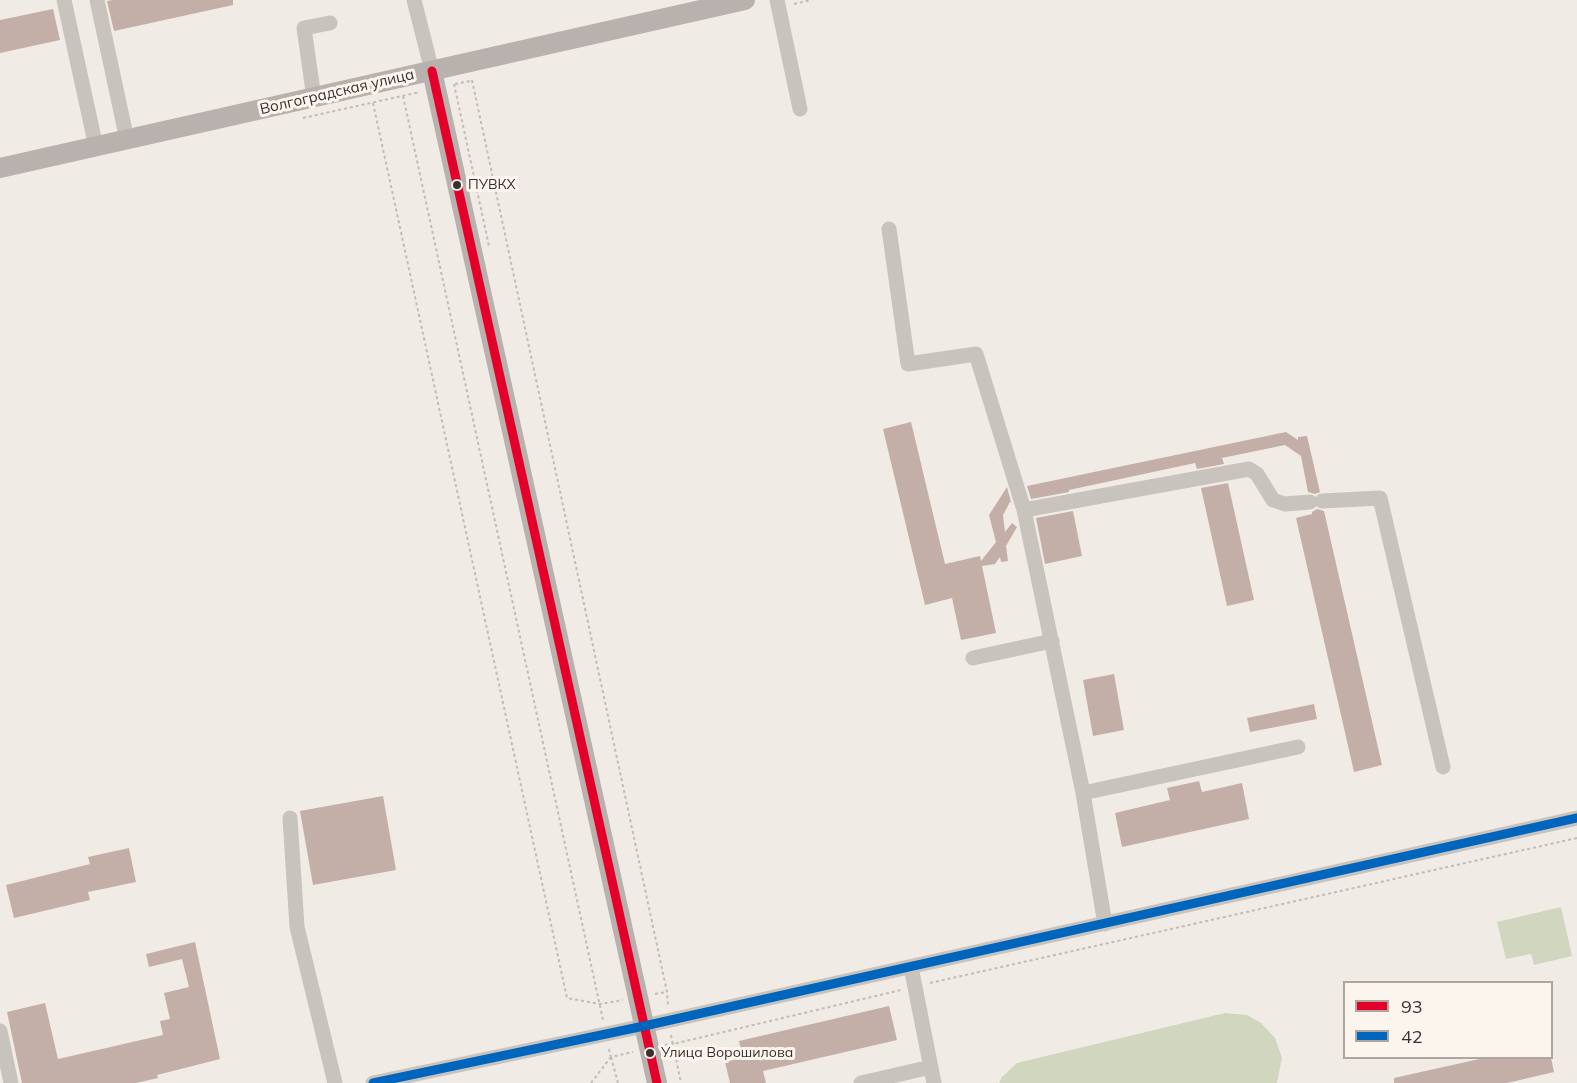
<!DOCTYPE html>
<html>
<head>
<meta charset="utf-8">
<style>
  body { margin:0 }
  #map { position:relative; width:1577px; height:1083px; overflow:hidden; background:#f0ebe5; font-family:Mulish,sans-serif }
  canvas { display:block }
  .legend { position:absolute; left:1343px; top:981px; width:210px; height:78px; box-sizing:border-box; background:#fbf5ee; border:2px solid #aea6a0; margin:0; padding:8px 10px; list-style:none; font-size:18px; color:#3b302b }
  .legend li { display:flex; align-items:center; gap:12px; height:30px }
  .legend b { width:30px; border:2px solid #aea6a0 }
</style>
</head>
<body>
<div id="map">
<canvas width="1577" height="1083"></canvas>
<ul class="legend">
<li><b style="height:8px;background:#e4002b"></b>93</li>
<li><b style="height:8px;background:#0065bd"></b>42</li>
</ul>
</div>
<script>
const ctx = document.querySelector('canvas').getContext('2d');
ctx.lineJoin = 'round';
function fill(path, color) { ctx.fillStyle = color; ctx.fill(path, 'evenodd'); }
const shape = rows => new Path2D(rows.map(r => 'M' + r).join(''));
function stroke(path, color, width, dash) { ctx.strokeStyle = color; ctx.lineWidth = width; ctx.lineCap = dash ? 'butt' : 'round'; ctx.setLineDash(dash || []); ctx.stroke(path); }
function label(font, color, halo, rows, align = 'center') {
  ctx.font = font + ' Mulish,sans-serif'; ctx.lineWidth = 6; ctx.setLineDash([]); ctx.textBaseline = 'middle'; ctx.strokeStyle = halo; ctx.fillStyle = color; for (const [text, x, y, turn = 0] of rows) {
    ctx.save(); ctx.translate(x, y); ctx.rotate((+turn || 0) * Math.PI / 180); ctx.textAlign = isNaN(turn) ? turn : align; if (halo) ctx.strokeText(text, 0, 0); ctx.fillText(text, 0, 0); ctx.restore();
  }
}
const green = shape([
  [1561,907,1572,956,1534,965,1531,954,1506,959,1497,922],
  [1225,1013,1247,1015,1261,1023,1275,1038,1282,1058,1277,1083,999,1083,1002,1077,1017,1063]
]);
const building = shape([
  [113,0,233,0,233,5,114,31,107,1],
  [53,9,60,40,0,53,0,20],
  [911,422,945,564,980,556,981,561,996,542,989,515,1007,487,1011,502,1010,502,1003,515,1005,532,1012,523,1017,527,1006,546,1008,561,1001,562,1000,557,995,564,982,566,996,633,961,640,952,598,925,605,883,429],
  [1286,432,1298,440,1298,437,1307,436,1320,492,1315,494,1308,492,1301,456,1285,445,1222,458,1224,464,1197,469,1195,463,1069,490,1069,492,1031,499,1027,486],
  [1228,483,1254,600,1227,606,1201,488],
  [1317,509,1324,511,1382,765,1354,772,1296,518,1312,514,1312,512],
  [1073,511,1082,556,1045,564,1036,518],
  [1114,674,1124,730,1093,736,1083,680],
  [1314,704,1317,719,1250,732,1247,718],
  [1199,781,1202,792,1242,783,1249,819,1122,847,1115,813,1170,800,1167,788],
  [383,796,396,870,313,885,300,811],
  [129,848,136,882,88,892,90,900,14,918,6,885,90,864,88,857],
  [195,942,220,1059,157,1075,158,1078,136,1083,22,1083,7,1012,45,1003,58,1059,163,1035,160,1021,170,1019,164,993,189,987,182,959,149,967,146,954],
  [889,1006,897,1040,763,1071,766,1083,730,1083,725,1062,734,1060,732,1052,741,1050,739,1041],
  [1484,1058,1551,1058,1554,1072,1507,1083,1394,1083,1394,1078]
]);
const path = shape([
  [794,4,811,0],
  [472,80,667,992,668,1006],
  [454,84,489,246],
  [455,84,470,81],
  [403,96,603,1020],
  [373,103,567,998,600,1004,623,1000],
  [303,118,420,92],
  [930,983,1577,838],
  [655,994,667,992],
  [671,1035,673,1044,901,990],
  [665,1045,673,1044,681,1083],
  [609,1049,611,1057,633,1052],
  [611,1057,618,1083],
  [591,1083,611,1057]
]);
const minor = shape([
  [64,0,96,147],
  [97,0,127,140],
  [414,0,432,71],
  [777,0,800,109],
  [314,98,304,28,330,23],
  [889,229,908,364,976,354,1024,510],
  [1322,501,1380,498,1443,767],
  [973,658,1052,641],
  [1083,793,1298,747],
  [290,818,297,927,335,1083],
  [1105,924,1083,793,1024,510,1249,469,1257,474,1273,500,1285,504,1310,502],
  [911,967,934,1083],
  [0,1031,11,1083],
  [373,1083,644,1026,1577,818],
  [861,1083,931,1067]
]);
const major = shape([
  [432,71,657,1083],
  [0,168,745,0]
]);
const bus1 = shape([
  [432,71,657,1083]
]);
const bus2 = shape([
  [373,1083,644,1026,1577,818]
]);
const markers = [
  [457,185,5,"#3b302b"],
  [650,1053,5,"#3b302b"]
];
const busNames = [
  ["ПУВКХ",468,185],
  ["Улица Ворошилова",661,1053]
];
const streetNames = [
  ["Волгоградская улица",337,92,-13]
];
fill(green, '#d1d6bf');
fill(building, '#c3afa7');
stroke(path, '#c2bbb6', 2, [3, 3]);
stroke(minor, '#c9c3be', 15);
stroke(major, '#b8b1ad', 20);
stroke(bus1, '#e4002b', 9);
stroke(bus2, '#0065bd', 9);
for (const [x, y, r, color] of markers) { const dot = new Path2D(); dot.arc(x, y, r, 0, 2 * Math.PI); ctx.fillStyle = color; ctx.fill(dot); stroke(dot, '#fbf5ee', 2); }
label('14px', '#3b302b', '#fbf5ee', busNames, 'left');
label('15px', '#3b302b', '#fbf5ee', streetNames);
</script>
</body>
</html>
